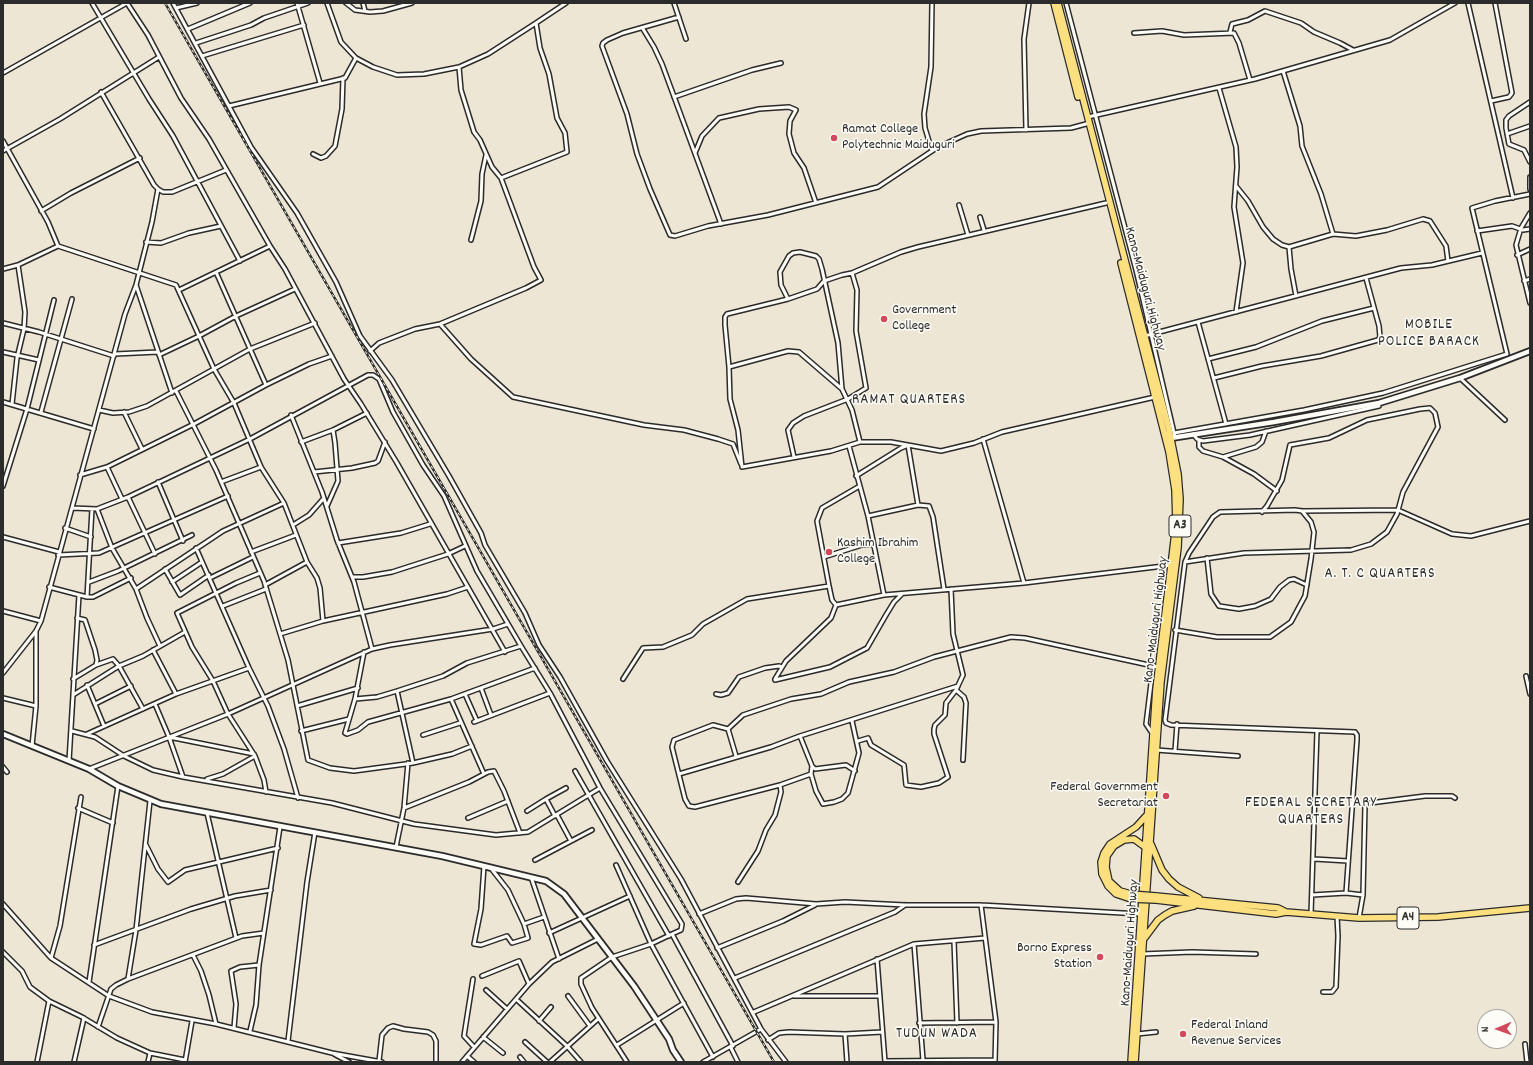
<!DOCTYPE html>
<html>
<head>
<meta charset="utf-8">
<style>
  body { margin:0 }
  #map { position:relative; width:1533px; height:1065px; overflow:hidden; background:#ede6d4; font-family:Dekko,sans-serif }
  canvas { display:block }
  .frame { position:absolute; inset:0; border:4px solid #2b2b2b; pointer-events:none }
  .north { position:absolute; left:1477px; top:1009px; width:40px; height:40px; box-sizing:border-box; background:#fdfcf7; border:1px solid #a9a8a5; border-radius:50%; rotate:268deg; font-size:11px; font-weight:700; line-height:16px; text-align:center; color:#2b2b2b }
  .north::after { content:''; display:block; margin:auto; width:14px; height:18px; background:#d1495b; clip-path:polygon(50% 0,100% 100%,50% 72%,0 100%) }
</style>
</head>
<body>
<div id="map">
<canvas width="1533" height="1065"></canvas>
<div class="frame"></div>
<div class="north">N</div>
</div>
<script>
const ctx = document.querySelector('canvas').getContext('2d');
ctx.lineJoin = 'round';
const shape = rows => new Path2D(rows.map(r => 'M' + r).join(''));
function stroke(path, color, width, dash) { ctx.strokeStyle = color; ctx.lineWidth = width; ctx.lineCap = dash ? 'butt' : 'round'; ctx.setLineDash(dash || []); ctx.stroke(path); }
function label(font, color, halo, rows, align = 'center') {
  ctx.font = font + ' Dekko,sans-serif'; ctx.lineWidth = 3; ctx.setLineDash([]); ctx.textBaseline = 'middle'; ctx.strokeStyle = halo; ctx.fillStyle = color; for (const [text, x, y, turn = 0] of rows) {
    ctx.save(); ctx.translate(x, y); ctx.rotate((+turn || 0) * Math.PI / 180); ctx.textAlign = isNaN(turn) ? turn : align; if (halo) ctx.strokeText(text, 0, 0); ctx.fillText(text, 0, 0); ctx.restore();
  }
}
const street = shape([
  [92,3,149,99,173,136,240,261],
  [127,3,148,35,181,98,209,139,270,246,285,269,344,379,361,404,397,463,505,652],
  [173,3,251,147,297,213,336,282,360,336,392,380,449,476,481,533,485,545,525,613,539,645,560,677,607,761,681,879,761,1029,786,1062],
  [297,3,320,83],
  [346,3,355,10,370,12,383,11,412,3],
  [363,3,365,11],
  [674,3,686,39],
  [1066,3,1136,270,1175,437],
  [1468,3,1513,198],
  [176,8,197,3],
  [679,17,623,33,607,40,603,43,602,46,627,114,637,154,650,189,670,235,675,236,708,226,768,215,878,187,938,147,967,134,981,131,1071,128,1086,124],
  [188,29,250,3],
  [643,29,654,47,662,64,721,224],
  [1230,32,1232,24,1248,20,1265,11,1301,23,1314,32,1340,43,1353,50],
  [1134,33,1162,31,1184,35,1234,33,1239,43,1250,80],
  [196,43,251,25,264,18,308,3],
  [202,56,304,25],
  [356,58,373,67,397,75,424,74,459,67,488,54,536,23],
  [3,73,127,3],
  [1219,88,1236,147,1237,167,1234,207,1243,263,1236,312],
  [101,92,154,185,158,189,163,192,172,192,226,170],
  [674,97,752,70,781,63],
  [1491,101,1509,97,1512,93,1495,3],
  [1530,102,1509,116,1506,120,1506,128,1509,144,1524,150,1530,162],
  [229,106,345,78,356,58,341,42,327,3],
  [1088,117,1255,79,1390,40,1455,3],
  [1026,130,1024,39,1029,3],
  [1507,134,1530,126],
  [3,141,48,222,58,246,176,285,214,369,234,403,261,467,284,503,307,562,317,578,320,588,323,621],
  [3,151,60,119,159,57],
  [932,151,925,128,924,114,931,67,932,3],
  [695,153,702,136,719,118,759,109,789,107,796,110,790,121,789,134,794,153,804,168,816,203],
  [313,154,321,158,326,156,335,146,342,109,343,78],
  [1530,177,1530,189],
  [501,178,567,152,565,133,557,118,549,74,540,48,536,23,566,3],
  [1236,186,1248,201,1263,227,1273,239,1282,245,1289,247,1333,234,1321,194,1302,146,1300,126,1283,71],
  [959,205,968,235],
  [41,211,71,193,140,158],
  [1530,213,1521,228,1516,245,1530,303],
  [980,217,984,230],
  [1477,231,1512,226,1523,230,1530,229],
  [1333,234,1356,236,1387,230,1423,219,1430,221,1446,246,1448,261],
  [471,240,481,201,482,174,486,155],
  [146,242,161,243,189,233,221,226],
  [1289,247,1291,269,1296,296],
  [1517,255,1530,249],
  [3,269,18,265,58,246],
  [216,272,266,385],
  [1524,281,1530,279],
  [136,285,172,393],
  [179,290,270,246],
  [788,299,781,285,780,272,789,256,793,253,800,252,816,256,819,259,822,269,838,343,842,389],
  [1198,322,1226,424],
  [3,323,39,332,114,356],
  [440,324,471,359,513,397,644,425,684,430,718,439,733,444,741,464],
  [1148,335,1401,268,1432,265,1482,253],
  [370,351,379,343,415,329,440,324,526,288,541,280,534,267,501,178,492,167,480,140,474,132,461,90,459,67],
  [3,352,39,360],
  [115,354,158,352],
  [1507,354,1472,208,1495,201,1530,194],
  [159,355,199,336,236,316,295,289],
  [1208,359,1256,347,1322,321,1374,308],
  [729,367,788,351,799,352,842,389,852,410,860,442],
  [1214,378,1262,366,1321,356,1378,340,1380,337,1379,326,1366,278],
  [1460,378,1505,420],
  [176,391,216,470,264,581,288,660,308,760,330,768,354,771,413,763,452,754,472,746],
  [3,402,94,429],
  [12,404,17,358,24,329,25,312,18,265],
  [99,410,113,413,129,412,147,406,250,349,315,323],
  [41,412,72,299],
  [124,412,142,449],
  [291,415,322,492,337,540,354,582,372,649],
  [1174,433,1304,410,1383,393,1507,354],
  [1193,434,1197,439,1203,441,1250,435,1379,406],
  [983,439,1024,583],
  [1199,440,1199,447,1203,451,1223,457,1254,474,1277,491],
  [301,442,333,430,367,413],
  [849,446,868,516,884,595],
  [794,457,788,430,793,423,804,416,848,399,866,388,856,331,857,290,852,273],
  [1223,457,1256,447,1262,442,1266,431],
  [107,467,122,499],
  [742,467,738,430,730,399,729,367,725,325,725,317,727,314,788,299,817,289,824,281,842,275,852,273,901,252,918,247,1106,203],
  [742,467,831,451,860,442,891,442,941,451,974,443,1002,432,1155,397],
  [314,472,352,468,375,463,378,461,385,442],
  [80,475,107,467,194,424,266,385,309,364,332,356],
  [856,476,901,448,908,445,918,505],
  [158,482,183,541],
  [221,482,261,467],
  [3,486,27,409,54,300],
  [128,497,155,554],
  [327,506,338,481,335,443,333,430],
  [72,508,97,509,128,497,250,439,368,375,373,375,379,379,393,412,423,465,444,496,477,571,521,646],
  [97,509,112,548,136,589,147,618,160,646],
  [868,516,918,505,929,506,933,517,944,589],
  [293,525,309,515,324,498],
  [65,528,91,537],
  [3,537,59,552],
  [338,543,401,533,430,524],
  [196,548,249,668,268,706,284,749,298,798],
  [251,552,296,535],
  [58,555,99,553,228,496],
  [824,557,862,545,873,544],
  [1207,558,1211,594,1219,606,1239,609,1255,606,1271,599,1280,587,1289,580,1294,579,1307,585],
  [1185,562,1244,553,1351,550,1371,544,1387,532,1397,514,1403,492,1438,427,1435,413,1430,408,1420,409,1367,420,1329,438,1290,445,1282,480,1267,506,1262,512],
  [165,569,180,595,209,575],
  [260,573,236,583,177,613,192,647,213,681,228,714,255,756,264,780,266,792],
  [352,577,363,577,392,572,448,554,465,546],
  [210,578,253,557],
  [89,582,118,571,192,535],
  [172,582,202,562],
  [265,585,307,562],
  [49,587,87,597,93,597,131,578],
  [136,589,223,531,284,503],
  [87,597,92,509],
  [836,605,884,595,1024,583,1172,565],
  [836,605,832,600,829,586,817,521,822,508,858,487],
  [223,606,266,589],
  [3,611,41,621],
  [77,618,85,620,95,650,97,660,96,665],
  [1175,630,1217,637,1270,637,1291,622,1305,596,1311,559,1314,532,1311,522,1302,511],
  [280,634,323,621,447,594,468,587],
  [153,650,176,694],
  [364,652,355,699,345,733,347,734,358,730,368,722,451,699,535,668],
  [3,673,36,631,41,621,125,314,136,285,152,222,158,189],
  [1526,676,1530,694],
  [73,679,96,665,113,659,119,666,143,709],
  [623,679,643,648,663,647,692,635,703,624,747,599,829,586],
  [775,679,786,661,831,618,836,605],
  [775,680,830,667,867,648,886,615,894,602,902,594],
  [87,685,104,726],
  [481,688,491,715],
  [956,690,964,697,966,703,963,760],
  [397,691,413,763],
  [465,694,477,721],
  [716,694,721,695,728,693,739,677,765,668,779,666,782,667],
  [73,695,119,666,143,656,185,632],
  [3,698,36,706],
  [355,699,377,697,397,691,443,676,467,663,521,646,550,693,600,788,682,924,681,930,672,934],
  [451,699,484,774],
  [95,704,131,686],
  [155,704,169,737,183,777],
  [297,706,358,688],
  [474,722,550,693],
  [728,729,743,715,791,699,821,694,849,682,894,672,934,657,1011,637,1025,638,1158,667],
  [72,731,95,737,124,756,153,770,183,777,332,803,414,824,496,835,528,832,600,788],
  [301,731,349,719],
  [1152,733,1146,724,1153,667],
  [87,734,176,694,249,668],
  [423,735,460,723],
  [800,736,812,766,811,774,816,791,823,804,834,802,842,799,848,793,859,753,852,721],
  [169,737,254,754],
  [858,741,868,738,871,745,904,765,906,785,921,787,939,783,948,777,934,734,934,729,935,725,945,715,946,703,956,690,963,675,953,634,951,589],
  [32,746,36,706,36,631],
  [1156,750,1238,756],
  [1175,751,1177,724],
  [736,756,728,729,713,725,674,740,672,747,685,799,689,806,695,807,780,785,811,774],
  [69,761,79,595],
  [812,766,815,769,846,765,855,771],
  [3,767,7,772],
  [89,769,228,714,372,649,390,645,493,629,508,624],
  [575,771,669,936],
  [679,774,771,747,800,736,958,686],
  [207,779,223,774,255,756],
  [78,808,113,823],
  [404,808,469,782,488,772,494,771,504,791,520,833],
  [527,811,546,799],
  [207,813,236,938],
  [557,815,571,841],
  [555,816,546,799,566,788],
  [468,818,508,801],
  [146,845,158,869,168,882,185,870,278,848],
  [396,847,404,808,408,763],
  [1314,859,1348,861],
  [535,860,592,830],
  [616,865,651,944,713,1057],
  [484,866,481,909,474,944,481,945,507,936,512,943,528,938,524,924],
  [490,867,508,890,524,924,544,917],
  [531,877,559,959],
  [738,882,758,851,766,830,775,815,781,792,780,785],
  [1346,893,1357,740,1357,735,1355,732,1171,725,1166,723,1165,720,1185,562,1189,553,1213,517,1220,512,1295,510,1302,511,1398,510,1452,534,1471,536,1530,521],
  [1312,895,1346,893,1363,895],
  [3,904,51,958,109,996,152,1012,216,1024,332,1053,382,1062],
  [981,905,996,1022,995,1062],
  [699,914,736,899,746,898,816,904,845,902,905,905,981,905,1140,914],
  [1311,914,1317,731],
  [1359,918,1363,895,1365,805,1370,803,1425,796,1452,796,1455,798],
  [549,933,630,896],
  [954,941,957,1023],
  [914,944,923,1060],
  [94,945,191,909,235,896,271,890],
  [717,948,783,921,815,905],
  [3,952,22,971,30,987,49,1001,82,1017,117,1038,150,1053,185,1060],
  [1142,954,1192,952,1256,954],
  [193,955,201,971,209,995,216,1024],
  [51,958,60,926,81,797],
  [877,959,885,1062],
  [482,976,519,961,529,984],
  [735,978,895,912,905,905],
  [128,979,136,930,150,801],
  [473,979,464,1036,474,1047],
  [89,982,118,786],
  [486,990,507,1009],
  [1323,992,1332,992,1336,987,1338,936,1337,916],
  [568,996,590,1026],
  [794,996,880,996],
  [516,999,567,1046,581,1062],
  [754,1012,914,944,985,938],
  [539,1021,551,1007],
  [919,1023,996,1022],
  [98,1027,111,989,116,985,128,979,242,936,264,933],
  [234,1028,236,1004,231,971,240,967,259,965],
  [250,1031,256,1005,259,965,280,827],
  [845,1034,847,1062],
  [1137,1034,1156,1032],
  [483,1037,503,1053],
  [768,1040,779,1033,789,1032,845,1034,882,1032],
  [288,1041,307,882,315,832],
  [525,1042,547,1062],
  [1525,1044,1527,1062],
  [617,1045,684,1003],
  [731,1048,738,1062],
  [334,1054,349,1062],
  [467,1056,474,1062],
  [520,1057,524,1062],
  [379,1061,382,1035,388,1028,393,1026,404,1029,428,1032,433,1035,436,1041,436,1062],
  [885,1061,995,1060],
  [37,1062,49,1001],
  [74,1062,84,1018],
  [148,1062,150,1053],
  [185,1062,192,1021],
  [462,1062,529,984,552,962,598,939],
  [550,1062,598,1019],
  [627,1062,592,1008,581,984,581,978,612,957,651,944,672,934,733,1046],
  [703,1062,761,1029]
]);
const secondary = shape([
  [1171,438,1274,422,1379,403,1460,378,1530,351],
  [3,734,89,769,118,786,161,804,442,856,546,881,564,894,634,986,669,1039,673,1050,681,1062]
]);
const highway = shape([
  [1054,3,1078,97],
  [1058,3,1169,429,1178,474,1180,499,1178,548,1161,682,1135,1062],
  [1121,263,1169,452,1175,490,1176,524,1156,689,1131,1062],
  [1151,844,1162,870,1169,879,1178,887,1199,898],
  [1131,894,1120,891,1109,881,1106,867,1107,856,1114,846,1124,840,1134,839,1145,847],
  [1156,896,1278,908,1286,912],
  [1131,899,1116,894,1108,886,1102,874,1101,862,1104,853,1110,844,1136,827,1146,816],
  [1156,900,1276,914,1286,912,1359,918,1438,917,1530,908],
  [1143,940,1158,920,1165,915,1172,911,1194,906]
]);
const rail = shape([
  [165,3,774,1062]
]);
const highwayBridge = shape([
  [1131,894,1156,896],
  [1131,899,1156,900]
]);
const markers = [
  [834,138,4,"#d1495b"],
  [884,319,4,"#d1495b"],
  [829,552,4,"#d1495b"],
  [1166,796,4,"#d1495b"],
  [1100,957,4,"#d1495b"],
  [1183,1034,4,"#d1495b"]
];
const shields = [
  [1180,526,22],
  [1408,918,22]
];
const shieldNames = [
  ["A3",1180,526],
  ["A4",1408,918]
];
const poiNames = [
  ["Ramat College",842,130],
  ["Polytechnic Maiduguri",842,146],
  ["Government",892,311],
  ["College",892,327],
  ["Kashim Ibrahim",837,544],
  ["College",837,560],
  ["Federal Government",1158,788,"right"],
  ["Secretariat",1158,804,"right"],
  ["Borno Express",1092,949,"right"],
  ["Station",1092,965,"right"],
  ["Federal Inland",1191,1026],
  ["Revenue Services",1191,1042]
];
const streetNames = [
  ["Kano-Maiduguri Highway",1144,289,75],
  ["Kano-Maiduguri Highway",1157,620,-83],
  ["Kano-Maiduguri Highway",1131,943,-86]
];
const neighbourhoodNames = [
  ["MOBILE",1429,326],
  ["POLICE BARACK",1429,343],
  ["RAMAT QUARTERS",909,401],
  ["A. T. C QUARTERS",1380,575],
  ["FEDERAL SECRETARY",1311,804],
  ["QUARTERS",1311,821],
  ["TUDUN WADA",937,1035]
];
stroke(street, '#2b2b2b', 6);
stroke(secondary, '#2b2b2b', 8);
stroke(highway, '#2b2b2b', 8);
stroke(street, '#fdfcf7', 3);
stroke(secondary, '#fdfcf7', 4.5);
stroke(highway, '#fce080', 5.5);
stroke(rail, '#2b2b2b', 2.5);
stroke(rail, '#fdfcf7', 1, [3]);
stroke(highwayBridge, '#2b2b2b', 8, []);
stroke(highwayBridge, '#fce080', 5.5);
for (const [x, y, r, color] of markers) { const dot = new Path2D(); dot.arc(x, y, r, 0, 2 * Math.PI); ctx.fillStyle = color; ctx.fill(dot); stroke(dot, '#fdfcf7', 1.5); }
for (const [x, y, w] of shields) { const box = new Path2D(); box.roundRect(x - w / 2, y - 11, w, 22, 3); ctx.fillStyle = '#fdfcf7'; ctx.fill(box); stroke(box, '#2b2b2b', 1); }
label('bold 13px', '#2b2b2b', null, shieldNames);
label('14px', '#2b2b2b', '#fdfcf7', poiNames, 'left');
label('14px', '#2b2b2b', '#fdfcf7', streetNames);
ctx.letterSpacing = '1px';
label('15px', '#2b2b2b', '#fdfcf7', neighbourhoodNames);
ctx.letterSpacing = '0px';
</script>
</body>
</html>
